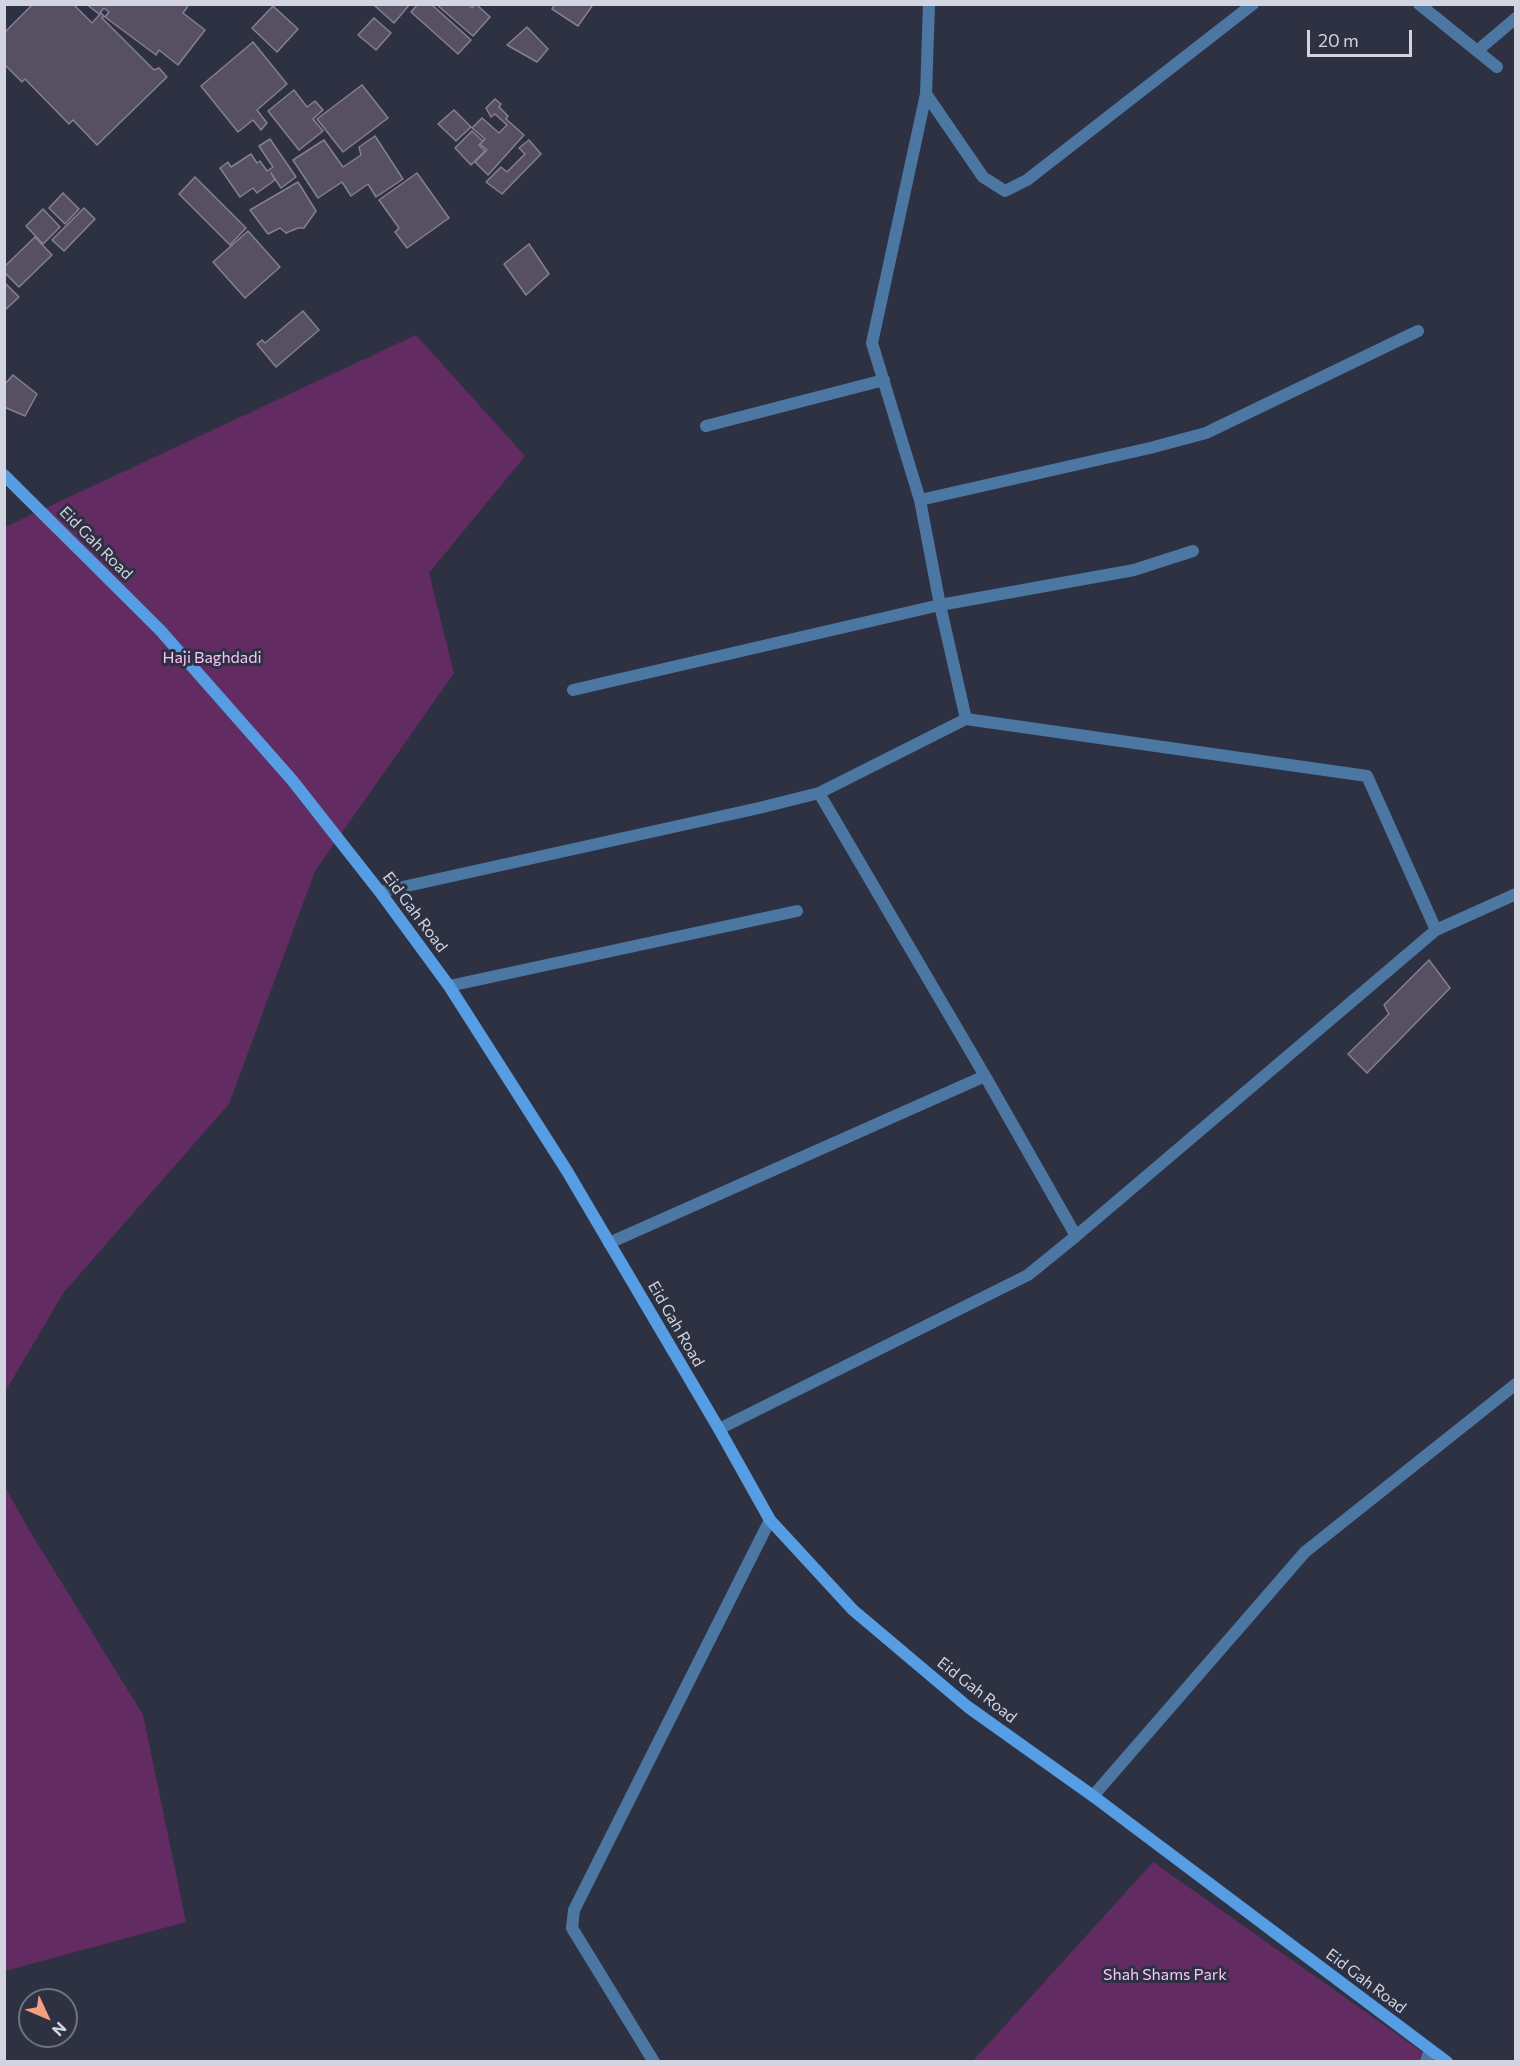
<!DOCTYPE html>
<html>
<head>
<meta charset="utf-8">
<style>
  body { margin:0 }
  #map { position:relative; width:1520px; height:2066px; overflow:hidden; background:#2d3142; font-family:Commissioner,sans-serif }
  canvas { display:block }
  .frame { position:absolute; inset:0; border:6px solid #d2d5e0; pointer-events:none }
  .north { position:absolute; left:18px; top:1988px; width:60px; height:60px; box-sizing:border-box; background:#2d3142; border:2px solid #6f7381; border-radius:50%; rotate:134deg; font-size:16px; font-weight:700; line-height:24px; text-align:center; color:#d2d5e0 }
  .north::after { content:''; display:block; margin:auto; width:21px; height:27px; background:#f2a07f; clip-path:polygon(50% 0,100% 100%,50% 72%,0 100%) }
  .scale { position:absolute; left:1307px; top:30px; width:105px; height:27px; box-sizing:border-box; border:3px solid #d2d5e0; border-top:0; padding-left:8px; font-size:18px; line-height:21px; white-space:nowrap; color:#d2d5e0; -webkit-text-stroke:4px #2d3142; paint-order:stroke }
</style>
</head>
<body>
<div id="map">
<canvas width="1520" height="2066"></canvas>
<div class="frame"></div>
<div class="north">N</div>
<div class="scale">20 m</div>
</div>
<script>
const ctx = document.querySelector('canvas').getContext('2d');
ctx.lineJoin = 'round';
function fill(path, color) { ctx.fillStyle = color; ctx.fill(path, 'evenodd'); }
const shape = rows => new Path2D(rows.map(r => 'M' + r).join(''));
function stroke(path, color, width, dash) { ctx.strokeStyle = color; ctx.lineWidth = width; ctx.lineCap = dash ? 'butt' : 'round'; ctx.setLineDash(dash || []); ctx.stroke(path); }
function label(font, color, halo, rows, align = 'center') {
  ctx.font = font + ' Commissioner,sans-serif'; ctx.lineWidth = 6; ctx.setLineDash([]); ctx.textBaseline = 'middle'; ctx.strokeStyle = halo; ctx.fillStyle = color; for (const [text, x, y, turn = 0] of rows) {
    ctx.save(); ctx.translate(x, y); ctx.rotate((+turn || 0) * Math.PI / 180); ctx.textAlign = isNaN(turn) ? turn : align; if (halo) ctx.strokeText(text, 0, 0); ctx.fillText(text, 0, 0); ctx.restore();
  }
}
const green = shape([
  [416,335,525,456,429,573,454,673,315,871,229,1104,64,1292,5,1392,5,527],
  [4,1485,28,1528,143,1715,186,1922,5,1971],
  [1153,1862,1428,2056,1424,2062,972,2062]
]);
const building = shape([
  [33,4,73,4,92,23,101,13,104,16,102,18,154,70,159,68,167,77,97,145,73,120,69,124,25,79,22,82,4,64,4,33,33,4],
  [86,4,185,4,188,6,183,13,205,30,178,65,159,50,156,55,105,17,109,12,104,8,99,14,86,4],
  [377,4,410,4,394,23,375,6,377,4],
  [418,4,431,4,471,40,458,54,411,12,418,4],
  [436,4,468,4,472,8,476,4,490,17,473,36,436,4],
  [555,4,590,4,592,6,578,26,552,9,555,4],
  [273,6,298,29,277,52,252,28,273,6],
  [374,18,391,33,376,50,358,35,374,18],
  [527,27,548,49,537,62,507,45,527,27],
  [253,42,287,84,257,110,267,123,261,130,253,120,238,132,201,86,253,42],
  [362,85,388,118,343,152,317,119,362,85],
  [294,90,307,107,315,101,323,110,313,119,323,131,299,150,268,111,294,90],
  [495,99,501,104,499,107,508,116,506,119,524,135,488,175,475,162,487,150,480,144,485,139,472,128,482,118,499,133,507,125,495,114,491,117,486,108,495,99],
  [454,110,471,127,456,141,438,124,454,110],
  [472,131,483,141,479,145,485,151,471,165,455,148,472,131],
  [375,136,403,179,376,197,368,184,351,196,342,182,318,198,293,160,324,140,343,167,361,155,359,147,375,136],
  [270,139,296,177,281,188,271,173,275,180,257,193,253,188,240,197,220,168,228,162,231,167,251,154,257,163,260,161,267,171,273,167,259,146,270,139],
  [529,140,541,154,502,194,486,182,501,167,507,172,525,154,519,148,529,140],
  [417,173,449,218,407,248,395,232,399,228,379,200,417,173],
  [195,177,246,228,230,245,179,194,195,177],
  [298,182,316,211,304,228,298,228,286,233,280,228,268,234,250,210,298,182],
  [63,193,79,209,65,224,49,208,63,193],
  [84,208,95,219,64,251,52,240,84,208],
  [43,209,60,227,43,244,26,226,43,209],
  [248,231,280,267,245,298,213,262,248,231],
  [35,237,52,255,19,287,4,272,4,267,35,237],
  [529,244,549,274,526,295,504,264,529,244],
  [4,282,19,297,4,311,4,282],
  [303,311,319,330,276,367,257,344,262,340,265,343,303,311],
  [13,375,37,394,25,416,4,407,4,385,13,375],
  [1429,960,1450,988,1367,1073,1348,1054,1389,1014,1384,1005,1429,960]
]);
const minor = shape([
  [929,4,926,94,872,343,920,500,940,605,966,719,1367,776,1436,930,1516,894],
  [1419,4,1497,67],
  [1477,51,1516,18],
  [926,94,983,177,1005,191,1027,180,1253,4],
  [706,426,884,380],
  [920,500,1150,448,1206,433,1418,331],
  [573,690,940,605,1134,570,1193,551],
  [819,793,985,1076],
  [380,892,759,808,819,793,966,719],
  [449,986,797,911],
  [609,1243,985,1076,1076,1236,1436,930],
  [719,1429,1028,1275,1076,1236],
  [1093,1796,1305,1552,1516,1384],
  [654,2062,572,1928,574,1910,770,1520],
  [1426,2062,1430,2050]
]);
const secondary = shape([
  [4,475,160,630,292,780,380,892,449,986,567,1171,719,1429,770,1520,853,1610,968,1707,1093,1796,1447,2062]
]);
const streetNames = [
  ["Eid Gah Road",96,543,45],
  ["Eid Gah Road",415,912,53],
  ["Eid Gah Road",676,1324,60],
  ["Eid Gah Road",977,1690,38],
  ["Eid Gah Road",1366,1981,37]
];
const parkNames = [
  ["Haji Baghdadi",212,658],
  ["Shah Shams Park",1165,1975]
];
fill(green, '#622c63');
fill(building, '#575063');
stroke(building, '#867f93', 1.5);
stroke(minor, '#4c77a3', 12);
stroke(secondary, '#569de3', 12);
label('16px', '#d2d5e0', '#2d3142', streetNames);
label('16px', '#fac3f9', '#2d3142', parkNames);
</script>
</body>
</html>
